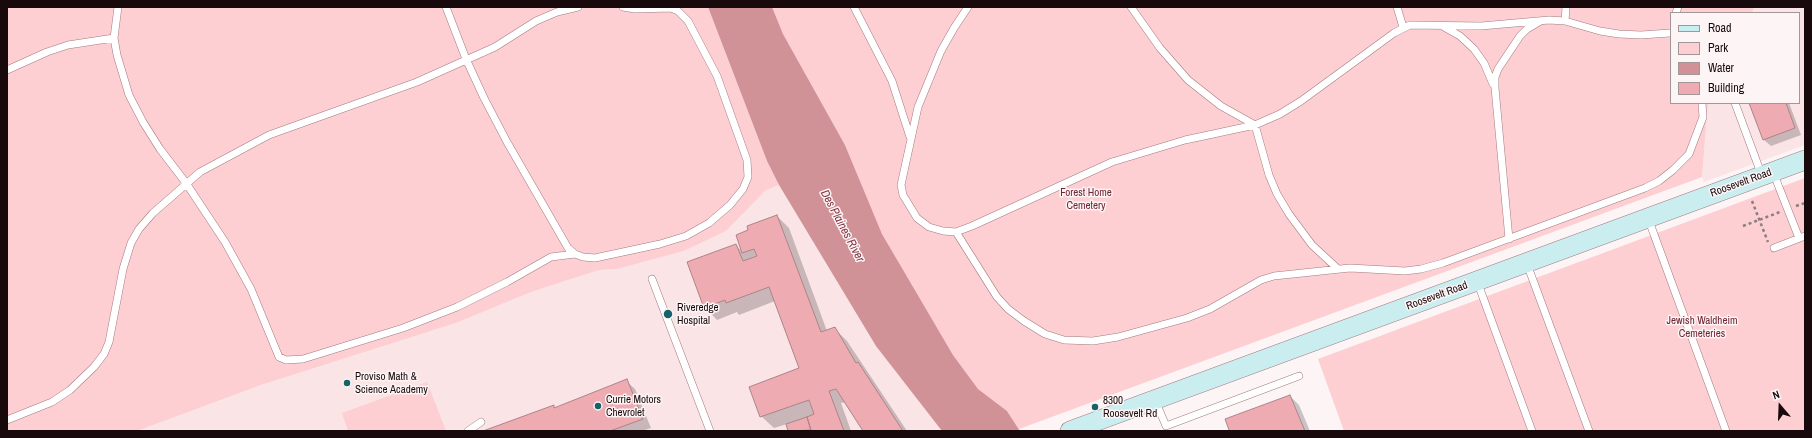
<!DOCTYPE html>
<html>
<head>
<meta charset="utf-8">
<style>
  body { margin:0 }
  #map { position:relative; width:1812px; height:438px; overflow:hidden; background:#fdf4f5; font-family:"Archivo Narrow",sans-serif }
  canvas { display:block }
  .frame { position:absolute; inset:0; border:8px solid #180a0c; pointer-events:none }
  .legend { position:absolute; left:1670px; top:12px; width:130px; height:92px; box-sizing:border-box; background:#fdf4f5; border:1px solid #a19698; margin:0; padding:5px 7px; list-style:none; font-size:12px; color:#180a0c }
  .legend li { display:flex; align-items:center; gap:8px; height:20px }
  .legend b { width:20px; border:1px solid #a19698 }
  .north { position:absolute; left:1760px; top:386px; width:40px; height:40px; -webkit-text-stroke:3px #fdf4f5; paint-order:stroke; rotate:341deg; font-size:11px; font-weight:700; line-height:16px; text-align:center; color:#180a0c }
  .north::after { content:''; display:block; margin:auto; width:14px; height:18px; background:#180a0c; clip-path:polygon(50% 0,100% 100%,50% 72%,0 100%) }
</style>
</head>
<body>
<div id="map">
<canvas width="1812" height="438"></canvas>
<div class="frame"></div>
<ul class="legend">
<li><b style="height:5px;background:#caedf0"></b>Road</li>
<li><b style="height:11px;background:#fdced2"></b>Park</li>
<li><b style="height:11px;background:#d09197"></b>Water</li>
<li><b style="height:11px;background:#eeacb2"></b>Building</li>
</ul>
<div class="north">N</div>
</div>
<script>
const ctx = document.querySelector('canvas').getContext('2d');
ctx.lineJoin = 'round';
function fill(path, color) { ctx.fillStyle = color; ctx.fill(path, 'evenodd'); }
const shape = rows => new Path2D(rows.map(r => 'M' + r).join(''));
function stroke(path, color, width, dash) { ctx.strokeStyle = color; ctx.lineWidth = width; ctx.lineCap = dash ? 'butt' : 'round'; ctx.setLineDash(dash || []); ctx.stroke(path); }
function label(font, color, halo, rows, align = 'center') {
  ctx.font = font + ' "Archivo Narrow",sans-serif'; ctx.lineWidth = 3; ctx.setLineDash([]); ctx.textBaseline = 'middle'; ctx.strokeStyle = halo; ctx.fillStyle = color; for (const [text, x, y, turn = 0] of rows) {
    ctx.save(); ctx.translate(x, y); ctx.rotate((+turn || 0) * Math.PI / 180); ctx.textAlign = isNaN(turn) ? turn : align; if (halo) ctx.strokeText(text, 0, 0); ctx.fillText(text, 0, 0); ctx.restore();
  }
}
const built = shape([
  [1754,7,1805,7,1805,145,1704,182,1702,177,1708,103,1799,103,1799,13,1752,13],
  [779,185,876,345,942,431,137,431,261,385,456,323,531,292,599,270,617,269,684,251,726,231,766,190]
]);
const green = shape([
  [7,7,708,7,767,161,779,185,766,190,726,231,684,251,617,269,599,270,531,292,456,323,261,385,137,431,7,431],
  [772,7,1754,7,1752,13,1671,13,1671,103,1708,103,1702,177,1019,429,1007,411,978,389,953,355,882,234,845,145,783,34],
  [1805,178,1805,431,1344,431,1318,359],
  [427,382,446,431,348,431,342,413]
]);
const water = shape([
  [708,7,772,7,783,34,845,145,882,234,953,355,978,389,1007,411,1020,431,942,431,876,346,779,185,767,161]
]);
const shadow = shape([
  [1750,103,1789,103,1801,135,1771,146,1764,140],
  [777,216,789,228,827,331,834,328,847,341,907,431,864,431,846,402,841,403,851,431,789,431,787,424,774,428,761,416,800,369,775,301,739,315,737,312,717,320,705,307,736,245,743,253],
  [626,381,635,389,651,428,642,431,486,431,553,406,555,408],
  [1290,396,1299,405,1310,431,1231,431]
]);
const building = shape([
  [1749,103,1786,103,1795,128,1763,140,1749,103],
  [777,215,821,332,835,327,856,363,858,362,903,431,863,431,836,389,829,391,844,431,811,431,807,417,814,414,809,400,760,417,749,387,799,368,769,287,726,303,725,300,704,308,687,262,736,244,743,261,757,256,754,249,742,253,736,235,748,230,747,226,777,215],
  [627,379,643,419,610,431,483,431,554,405,554,408,627,379],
  [1290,395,1305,431,1228,431,1229,430,1225,419,1290,395],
  [807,417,811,430,788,431,786,424,807,417]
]);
const path = shape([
  [1752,201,1768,242],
  [1796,206,1805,203],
  [1743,226,1780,212]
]);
const service = shape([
  [118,7,114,38,117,55,129,95,143,122,160,149,186,183,225,242,251,289,279,357,286,360,303,359,403,328,457,307,507,282,551,257,575,254],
  [446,7,466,59,484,98,507,142,568,248,575,254,583,257,595,258,660,244,686,236,709,223,730,205,743,189,748,177,747,160,717,76,688,21,678,11,671,8,635,9,623,7],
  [854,7,892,81,910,137],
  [968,7,954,28,941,51,918,107,901,185,903,195,917,218,929,227,943,231,956,232,972,226,1112,162,1185,140,1255,125,1280,114,1301,101,1394,33,1410,25,1481,26,1549,20,1565,21,1600,31,1619,34,1641,35,1670,33],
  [1131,7,1160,48,1188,80,1221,106,1255,125,1269,175,1277,194,1289,214,1312,245,1338,269],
  [1397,7,1403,27],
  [1676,13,1678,7],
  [1565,21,1566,7],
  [1444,27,1460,36,1474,49,1484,63,1493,84],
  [7,70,47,52,68,45,114,38],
  [1735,103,1762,176],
  [1773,172,1799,238],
  [1648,218,1726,431],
  [956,232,997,297,1008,309,1024,321,1045,334,1064,340,1093,341,1118,337,1187,318,1210,309,1261,280,1274,276,1350,268,1405,271,1421,269,1443,263,1645,188,1659,181,1673,170,1689,154,1703,117,1702,103],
  [1509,239,1495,88,1495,77,1498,69,1520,36,1527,29,1539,22],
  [1774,248,1805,236],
  [1527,264,1589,431],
  [652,279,710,431],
  [1477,281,1532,431],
  [1155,400,1166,426,1299,376],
  [7,420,52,402,70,390,94,367,104,354,109,342,123,269,131,243,139,229,153,213,200,172,269,135,417,82,495,47,536,21,557,12,578,7],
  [468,431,481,422]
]);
const secondary = shape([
  [1070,431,1805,160]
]);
const markers = [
  [668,314,5,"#146368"],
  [347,383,4,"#146368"],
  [598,406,4,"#146368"],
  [1095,407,4,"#146368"]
];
const streetNames = [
  ["Roosevelt Road",1741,183,-20],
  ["Roosevelt Road",1437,296,-20]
];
const parkNames = [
  ["Forest Home",1086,193],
  ["Cemetery",1086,206],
  ["Jewish Waldheim",1702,321],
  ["Cemeteries",1702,334]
];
const poiNames = [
  ["Riveredge",677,308],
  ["Hospital",677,321],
  ["Proviso Math &",355,377],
  ["Science Academy",355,390],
  ["Currie Motors",606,400],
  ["Chevrolet",606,413],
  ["8300",1103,401],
  ["Roosevelt Rd",1103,414]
];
const waterNames = [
  ["Des Plaines River",842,226,62]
];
fill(built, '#fae4e6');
fill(green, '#fdced2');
fill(water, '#d09197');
fill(shadow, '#0003');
fill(building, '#eeacb2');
stroke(building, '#ad8488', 1);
stroke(service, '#a37b7f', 8);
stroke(secondary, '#a37b7f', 20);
stroke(path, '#8a7f80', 2.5, [3, 3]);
stroke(service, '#fff', 7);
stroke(secondary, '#caedf0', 19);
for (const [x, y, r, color] of markers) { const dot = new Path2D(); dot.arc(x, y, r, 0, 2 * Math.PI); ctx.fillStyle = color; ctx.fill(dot); stroke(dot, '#fdf4f5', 1.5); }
label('11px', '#180a0c', '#fdf4f5', streetNames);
label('11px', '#712433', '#fdf4f5', parkNames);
label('11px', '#180a0c', '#fdf4f5', poiNames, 'left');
label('italic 12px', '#833542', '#fdf4f5', waterNames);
</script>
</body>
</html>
